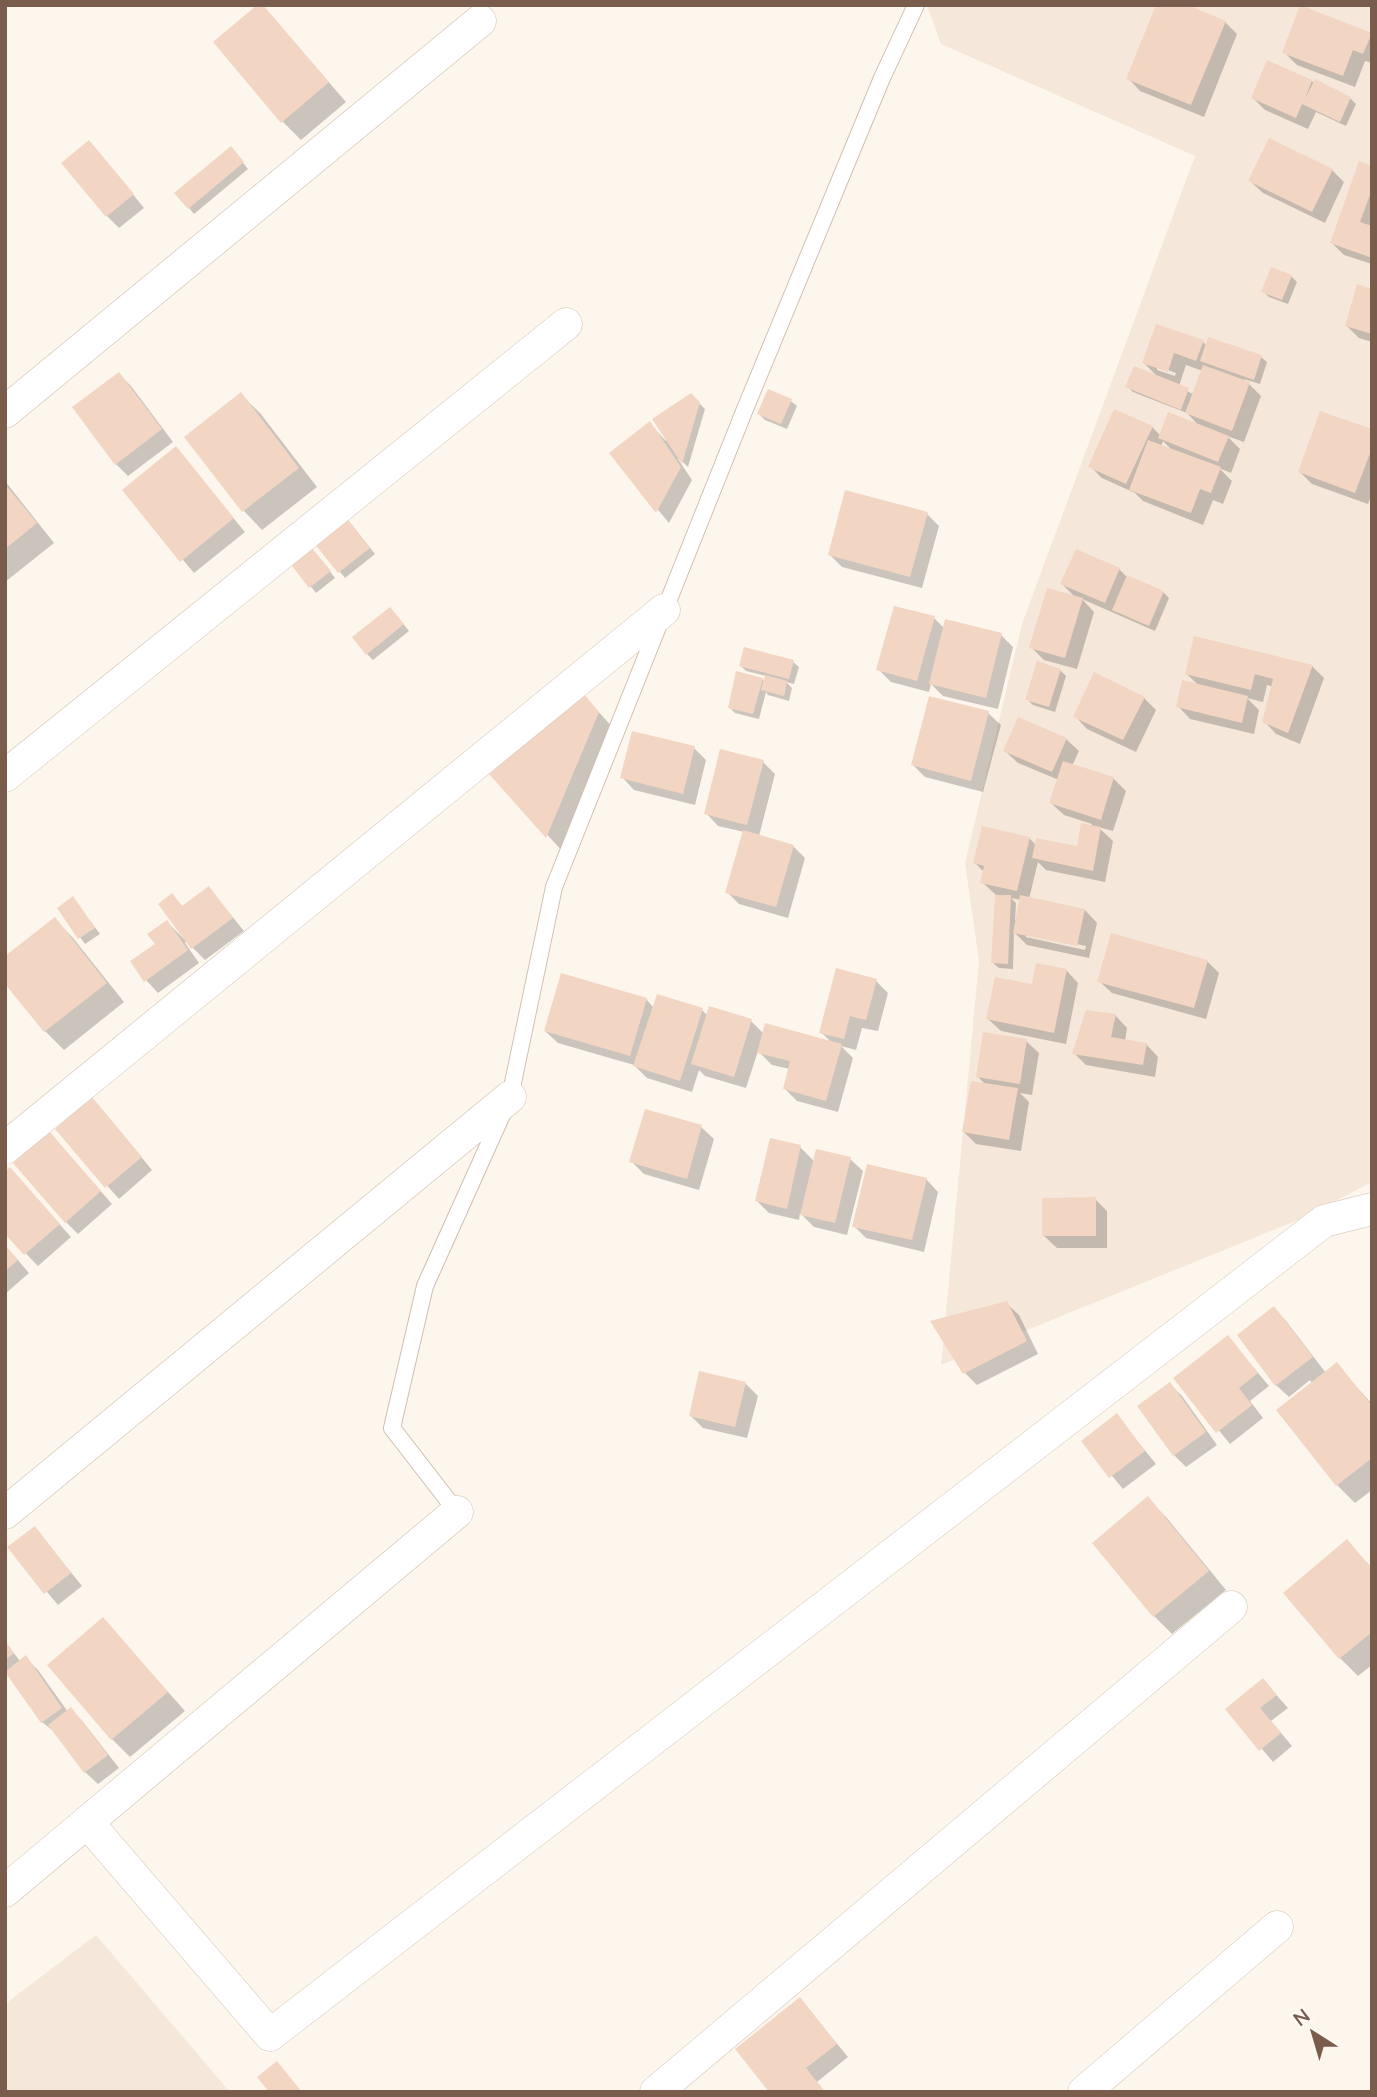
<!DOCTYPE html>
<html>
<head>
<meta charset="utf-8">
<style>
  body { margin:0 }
  #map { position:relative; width:1377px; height:2097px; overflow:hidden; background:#fdf6ec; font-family:Lato,sans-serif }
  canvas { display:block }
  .frame { position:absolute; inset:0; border:7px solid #7a5c4d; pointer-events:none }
  .north { position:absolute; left:1279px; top:1999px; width:70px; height:70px; -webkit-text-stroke:5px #fffaf3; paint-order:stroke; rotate:323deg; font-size:19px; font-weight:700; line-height:28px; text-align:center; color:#7a5c4d }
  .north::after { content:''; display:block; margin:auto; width:24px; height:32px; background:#7a5c4d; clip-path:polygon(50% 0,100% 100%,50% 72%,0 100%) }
</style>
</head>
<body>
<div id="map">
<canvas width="1377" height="2097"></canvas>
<div class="frame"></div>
<div class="north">N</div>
</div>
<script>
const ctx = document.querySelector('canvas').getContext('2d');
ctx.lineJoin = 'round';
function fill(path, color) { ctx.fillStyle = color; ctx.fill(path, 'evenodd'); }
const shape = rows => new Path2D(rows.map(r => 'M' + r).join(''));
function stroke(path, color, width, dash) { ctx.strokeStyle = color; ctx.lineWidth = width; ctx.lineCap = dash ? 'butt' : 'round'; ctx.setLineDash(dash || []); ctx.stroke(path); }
const residential = shape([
  [927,5,1372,5,1372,1182,1298,1220,941,1365,979,961,965,863,1022,624,1195,156,941,44],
  [96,1935,230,2092,5,2092,5,2004]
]);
const shadow = shape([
  [262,5,346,102,301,140,283,122],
  [1225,22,1237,34,1204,117,1140,91,1128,78],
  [1371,34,1372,63,1365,61,1355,87,1297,65,1284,52],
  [1311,81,1350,98,1356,104,1346,126,1316,112,1308,129,1265,110,1253,98],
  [236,154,248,169,194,214,189,208],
  [101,155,144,208,119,228,107,216],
  [1372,168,1372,264,1344,255,1332,243],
  [1332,170,1344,182,1325,223,1263,193,1250,181],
  [1291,276,1297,282,1288,304,1269,297,1263,291],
  [1372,291,1372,342,1359,338,1347,326],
  [1203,342,1207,346,1261,357,1267,362,1260,384,1244,379,1261,396,1244,442,1227,436,1240,449,1231,473,1219,468,1232,481,1223,504,1213,500,1203,525,1143,501,1135,493,1102,478,1090,466,1152,427,1161,436,1200,427,1187,413,1133,392,1127,386,1159,378,1144,363],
  [1186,365,1203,371,1194,395,1179,386],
  [1157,366,1176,373,1175,376,1157,370],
  [1163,441,1173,451,1161,446],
  [119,374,131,386,173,442,128,476,116,464],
  [241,395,260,413,317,487,262,530,244,511,186,438],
  [691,395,705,409,688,467,679,458,678,459,692,480,669,523,611,453,650,424,666,441],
  [791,401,797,406,787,429,765,420,759,414],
  [1372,431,1372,493,1368,504,1312,484,1300,472],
  [176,449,245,532,194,573,124,490],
  [5,481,54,543,5,582],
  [927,514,939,526,922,588,842,567,830,555],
  [352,525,375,554,345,578,316,543],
  [316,554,335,578,316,593,292,562],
  [1119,569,1128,578,1163,592,1169,598,1155,631,1082,599,1094,612,1077,669,1044,660,1031,647,1076,598,1062,584],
  [396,615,409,631,373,660,367,654],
  [934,618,944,628,1001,635,1013,647,998,709,943,696,931,684,929,692,891,682,878,669],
  [793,662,799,667,794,684,786,682,792,688,789,701,768,695,766,692,759,719,735,713,729,707,762,679,765,682,766,676,746,671,741,666],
  [1312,666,1324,678,1300,744,1276,734,1264,721,1273,687,1267,685,1263,702,1247,698,1259,710,1254,734,1190,719,1178,706,1199,686,1187,674],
  [1060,670,1066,676,1055,712,1033,705,1027,699],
  [584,696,617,732,565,854,491,774],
  [1144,698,1156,710,1136,752,1087,729,1075,716],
  [988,713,1001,725,983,792,925,777,913,765],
  [1066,739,1079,751,1072,766,1114,779,1126,791,1113,831,1098,827,1113,841,1105,882,1046,870,1038,862,1029,899,1085,910,1097,923,1089,958,1027,945,1014,932,1013,969,999,968,993,963,996,895,982,882,984,872,975,863,1029,838,1037,846,1078,848,1092,824,1064,815,1051,803,1059,780,1018,763,1005,751],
  [1011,898,1021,900,1017,920,1015,920,1016,903],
  [1026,934,1086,946,1085,950,1026,937],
  [694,748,706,760,695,805,634,790,622,777],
  [763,762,775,774,759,836,793,846,805,858,788,918,739,904,727,892,744,832,718,826,706,813],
  [209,888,244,931,205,960,186,941,185,943,199,963,158,993,146,980,167,922,184,939,185,938,172,895,183,907],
  [73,898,100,934,85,944,59,908],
  [55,919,73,938,124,1002,64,1050,45,1031,5,981],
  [1207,961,1219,973,1206,1019,1112,993,1099,981],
  [1066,970,1078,983,1066,1044,1001,1031,988,1019,1033,986],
  [876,981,888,993,878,1031,862,1028,856,1050,841,1046,853,1058,838,1112,797,1101,785,1089,790,1069,772,1065,758,1051,746,1088,705,1076,699,1070,692,1092,647,1078,634,1065,558,1043,545,1031,646,999,654,1008,702,1010,708,1016,751,1021,764,1034,832,1043,821,1032],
  [1115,1015,1127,1028,1125,1041,1146,1044,1158,1057,1155,1077,1086,1065,1074,1053],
  [1026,1041,1039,1053,1032,1095,1020,1093,1029,1102,1021,1151,976,1144,964,1132,986,1085,978,1077],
  [104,1112,152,1170,119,1199,57,1129],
  [701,1127,714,1139,699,1190,644,1174,631,1161],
  [61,1146,112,1204,78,1234,66,1222],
  [800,1147,815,1162,850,1159,863,1171,847,1235,814,1227,800,1213,799,1220,769,1213,757,1201],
  [926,1179,938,1192,924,1252,866,1238,854,1226],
  [22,1182,71,1237,38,1266,5,1232],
  [1095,1199,1107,1211,1107,1248,1057,1248,1044,1236],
  [5,1245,29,1273,5,1294],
  [1006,1303,1019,1315,1038,1354,977,1385,965,1373],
  [1274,1308,1286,1321,1326,1373,1336,1364,1372,1404,1372,1490,1355,1503,1337,1485,1312,1383,1310,1380,1289,1397,1276,1385],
  [1228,1337,1269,1386,1250,1401,1263,1418,1230,1444,1176,1378],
  [745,1383,758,1396,747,1438,703,1428,690,1415],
  [1170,1384,1182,1396,1217,1445,1186,1467,1174,1455],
  [1117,1416,1156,1464,1123,1489,1083,1441],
  [1148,1499,1166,1517,1226,1590,1172,1634,1154,1616],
  [35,1528,82,1586,58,1605,10,1548],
  [1347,1542,1372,1568,1372,1665,1358,1676,1340,1658],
  [103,1619,185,1711,130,1757,112,1739],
  [5,1642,20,1661,25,1657,38,1670,68,1712,71,1709,83,1722,119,1768,98,1784,85,1772,56,1733,42,1722,5,1670],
  [1263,1680,1288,1708,1271,1721,1292,1746,1273,1762,1228,1709],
  [800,1999,848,2057,817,2082,825,2092,771,2092]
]);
const building = shape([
  [257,5,263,5,329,82,281,123,213,42],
  [1156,5,1188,5,1226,21,1191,105,1126,79],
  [1300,5,1372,33,1363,54,1353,50,1343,76,1282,53],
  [1267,60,1312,80,1305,99,1315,79,1351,97,1340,122,1302,104,1296,118,1251,98],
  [1269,138,1333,169,1312,212,1248,181],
  [89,140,134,194,106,217,61,163],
  [231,146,244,162,188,209,174,193],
  [1359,161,1372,166,1372,189,1360,222,1372,226,1372,258,1330,243],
  [1271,267,1292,275,1282,300,1261,292],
  [1357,284,1372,289,1372,334,1345,326],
  [1156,324,1204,340,1196,361,1174,353,1168,372,1142,363],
  [1208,337,1262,355,1254,380,1200,361],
  [1203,365,1250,382,1232,431,1185,413],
  [1134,366,1189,388,1181,410,1125,387],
  [119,372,162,429,115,465,72,407],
  [768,389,792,399,781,424,757,414],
  [241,392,299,468,242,512,184,437],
  [691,393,700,402,682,464,652,419],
  [1114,409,1153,426,1126,484,1088,467],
  [1320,411,1372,429,1372,448,1355,493,1298,472],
  [1168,412,1229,436,1218,462,1158,438],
  [650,421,681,467,656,513,609,453],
  [1148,440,1221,467,1211,493,1200,489,1191,513,1129,490],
  [176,446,234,518,180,562,122,490],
  [5,484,37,523,5,549],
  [845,490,928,512,910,577,828,555],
  [346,517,370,548,338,573,314,543],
  [310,546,331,571,309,588,289,562],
  [1076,549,1120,568,1105,603,1060,584],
  [1127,575,1164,591,1149,626,1112,610],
  [1047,588,1083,598,1065,658,1029,648],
  [894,606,935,616,917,681,876,670],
  [390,607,404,624,366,655,352,637],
  [945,619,1002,633,986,698,929,684],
  [1194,636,1313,665,1288,733,1262,722,1273,679,1255,674,1251,690,1185,674],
  [744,647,794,660,789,679,739,666],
  [1037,661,1061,669,1049,707,1025,700],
  [736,671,763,678,753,714,728,708],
  [1094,672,1145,697,1123,740,1073,717],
  [765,675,787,681,784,696,761,690],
  [1182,680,1248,696,1242,723,1176,707],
  [584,694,599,712,546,838,489,774],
  [929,696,989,711,971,781,911,765],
  [1018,717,1067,738,1052,772,1003,751],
  [632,731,695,746,683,794,620,778],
  [720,749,764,760,747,825,704,814],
  [1063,761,1114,777,1101,820,1049,803],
  [1081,823,1101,827,1093,871,1032,858,1036,838,1077,846],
  [982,826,1030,837,1017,891,980,883,984,866,973,863],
  [743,830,794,845,776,907,725,893],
  [209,886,233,918,191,949,158,904,172,893,182,906],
  [995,895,1011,895,1008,964,991,963],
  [1020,895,1085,909,1077,946,1013,933],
  [73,896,95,928,78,939,57,908],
  [55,917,107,983,44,1032,5,984,5,956],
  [167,920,188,950,144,982,130,961,155,944,147,934],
  [1111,933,1208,960,1194,1008,1097,982],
  [1036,963,1067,969,1054,1033,986,1019,995,977,1032,984],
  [836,968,877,979,866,1020,850,1016,844,1039,819,1033],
  [561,973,647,998,630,1056,544,1031],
  [657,994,703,1008,680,1081,633,1066],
  [709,1006,752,1019,734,1077,691,1064],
  [1086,1010,1116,1014,1111,1037,1147,1043,1143,1065,1072,1054],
  [765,1023,842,1044,826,1101,783,1089,790,1061,757,1053],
  [983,1032,1027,1039,1020,1084,976,1077],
  [971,1081,1018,1088,1009,1140,962,1132],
  [92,1097,142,1157,105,1188,55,1129],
  [645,1109,702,1125,687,1179,629,1162],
  [49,1131,101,1191,65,1223,13,1163],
  [770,1138,801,1145,787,1209,755,1201],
  [816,1149,851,1157,835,1223,800,1215],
  [867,1164,927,1178,912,1240,852,1227],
  [10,1167,60,1224,24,1255,5,1234,5,1171],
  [1096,1197,1096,1236,1042,1236,1042,1198],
  [5,1245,18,1260,5,1271],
  [1007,1301,1027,1341,963,1374,930,1321],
  [1274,1306,1313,1357,1275,1386,1237,1335],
  [1228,1335,1258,1373,1239,1388,1252,1405,1216,1433,1173,1378],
  [1337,1362,1372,1406,1372,1458,1336,1486,1276,1410],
  [699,1371,746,1382,735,1427,689,1416],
  [1170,1382,1206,1432,1173,1456,1137,1406],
  [1117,1413,1145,1451,1109,1478,1081,1441],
  [1148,1496,1209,1571,1153,1617,1092,1543],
  [35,1526,71,1573,44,1594,7,1547],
  [1347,1539,1372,1569,1372,1632,1339,1659,1283,1593],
  [103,1617,168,1692,111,1740,47,1665],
  [5,1641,14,1653,5,1660],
  [26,1655,62,1708,41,1723,5,1672],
  [1263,1678,1277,1695,1260,1708,1281,1733,1259,1751,1225,1709],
  [71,1707,108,1755,84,1773,48,1725],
  [800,1997,837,2044,806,2068,825,2092,769,2092,735,2049],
  [277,2061,302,2092,269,2092,257,2077]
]);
const lane = shape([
  [457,1512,392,1428,425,1286,510,1097,554,887,745,409,882,78,916,5]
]);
const street = shape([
  [5,412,480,21],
  [5,776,566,324],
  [5,1148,664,610],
  [5,1513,510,1097],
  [87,1822,270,2035,1324,1221,1372,1209],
  [5,1891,457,1512],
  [656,2092,1231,1607],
  [1084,2092,1277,1927]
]);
fill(residential, '#f5e8da');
fill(shadow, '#0003');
fill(building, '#f3d5c3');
stroke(lane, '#d1beb0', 18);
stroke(street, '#d1beb0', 33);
stroke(lane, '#fff', 16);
stroke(street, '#fff', 32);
</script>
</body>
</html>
